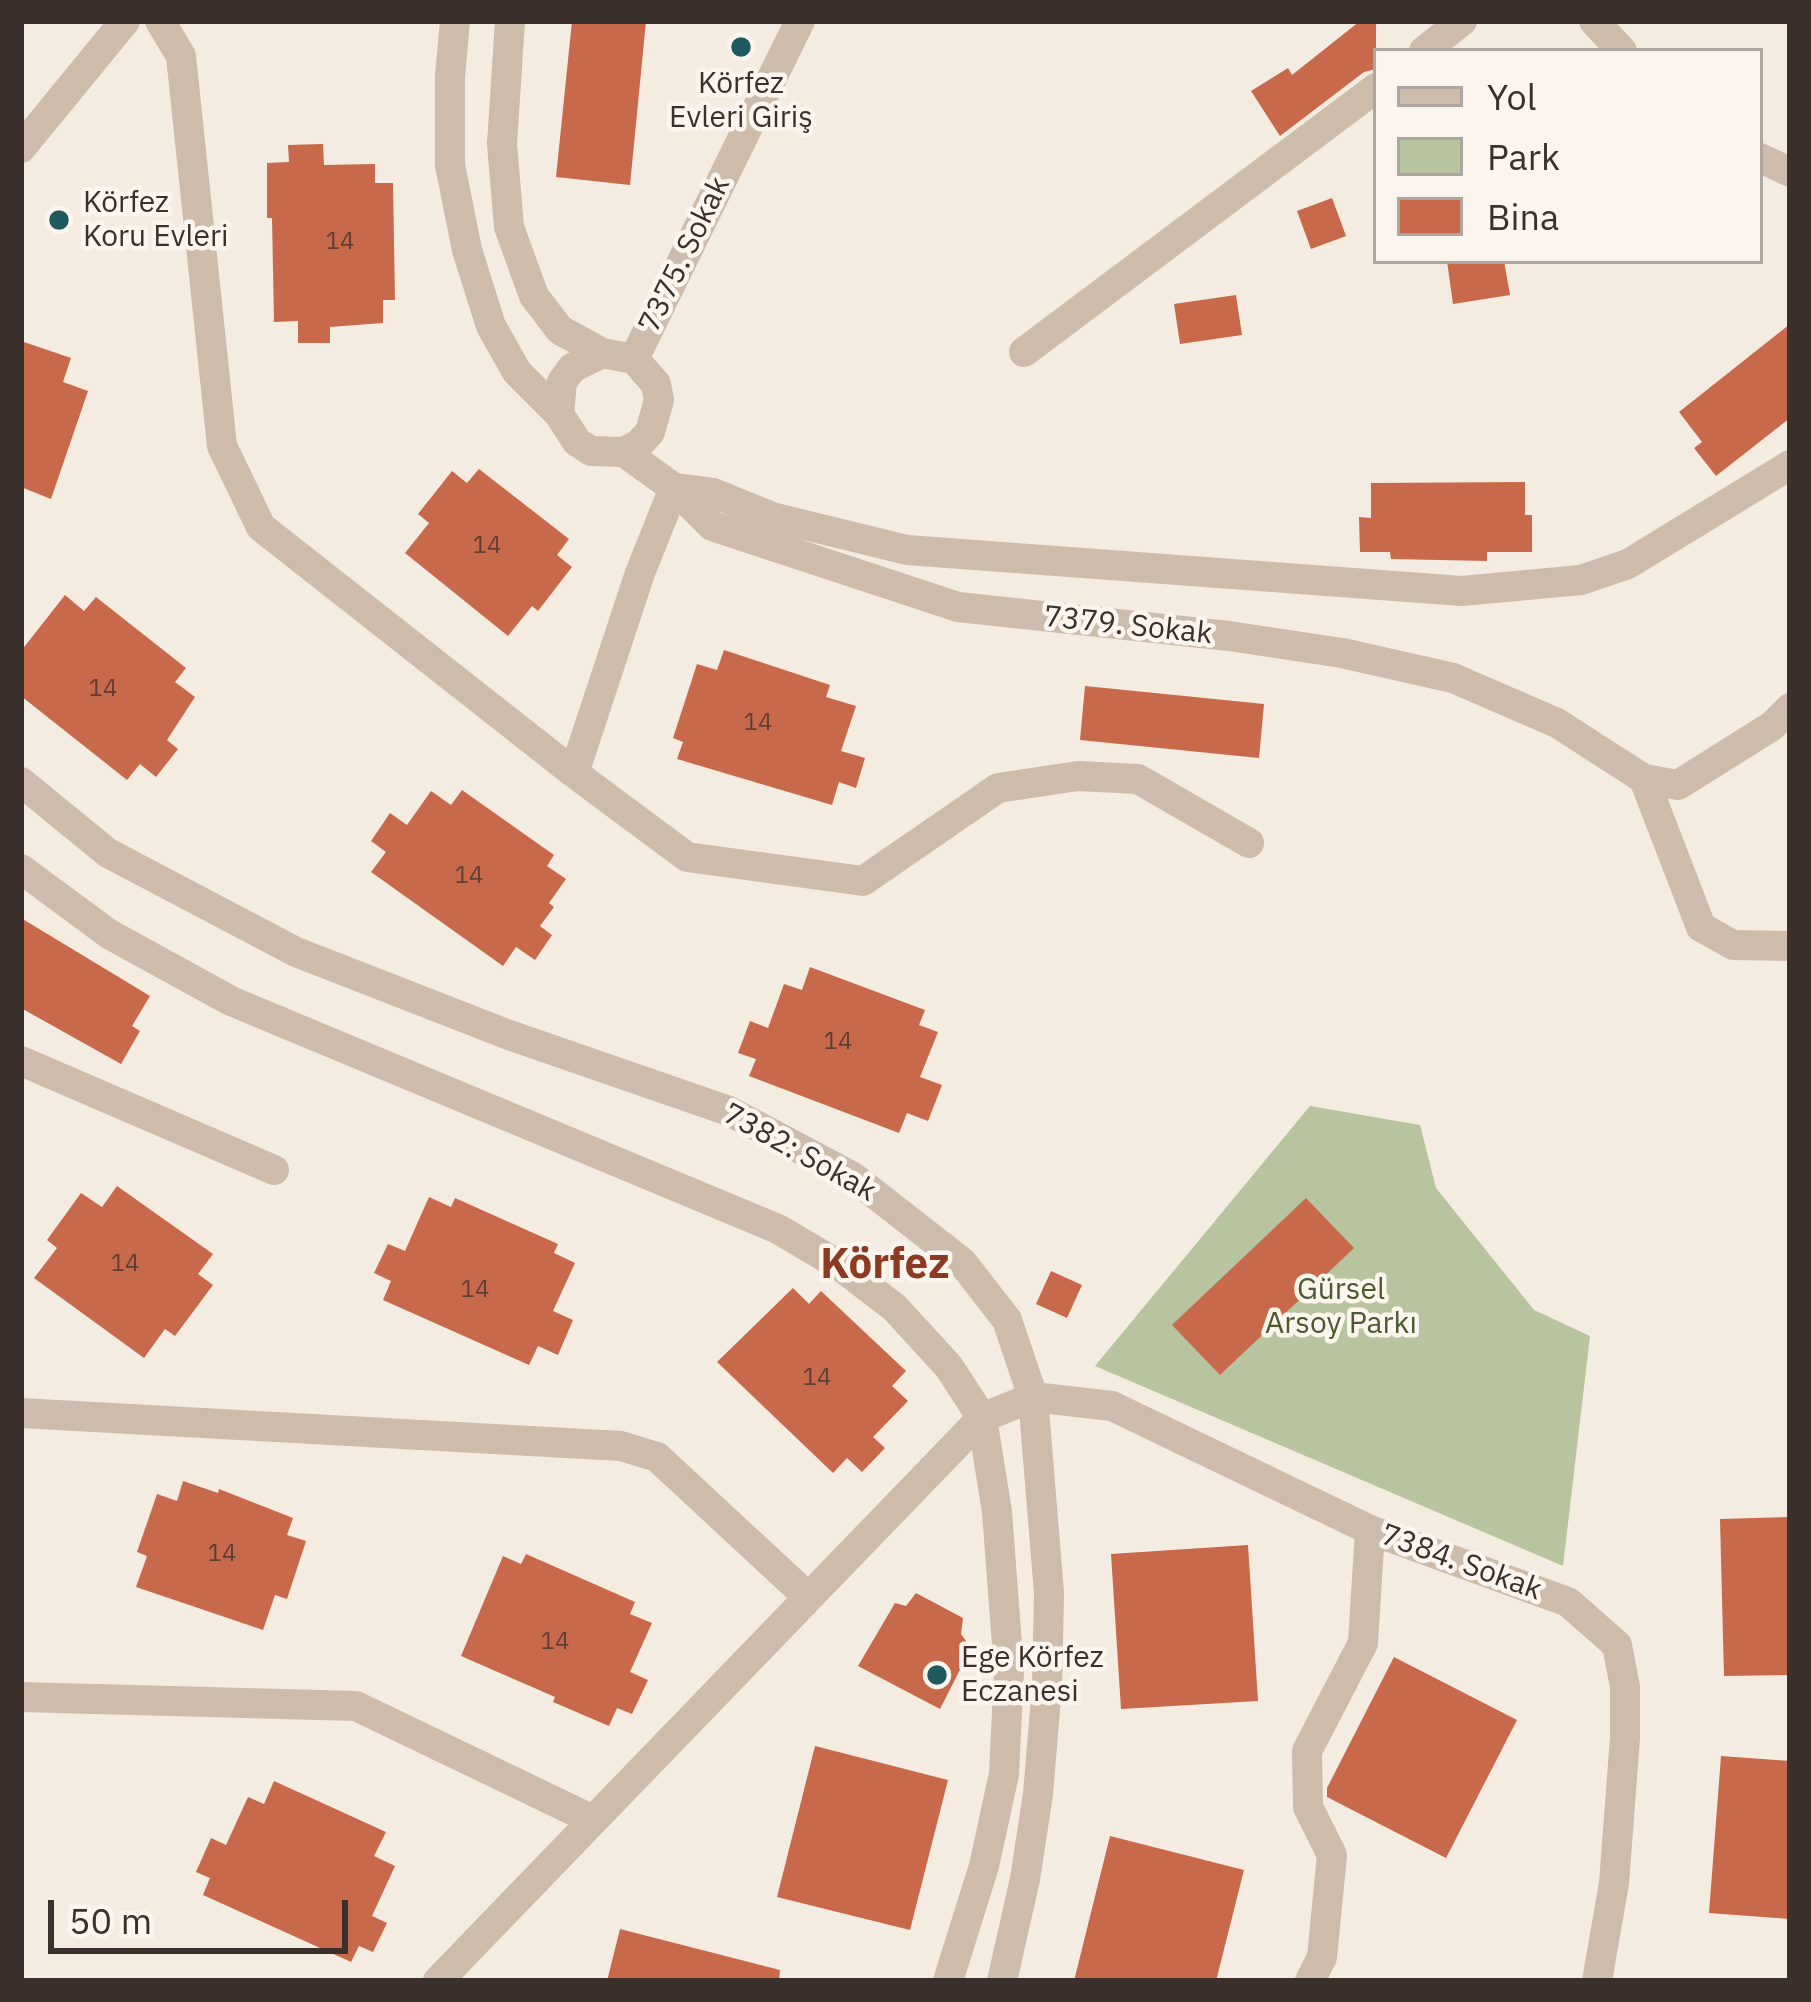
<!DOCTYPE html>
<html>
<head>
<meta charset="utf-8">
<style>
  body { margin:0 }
  #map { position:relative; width:1811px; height:2002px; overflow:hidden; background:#f4ebe1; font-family:"IBM Plex Sans",sans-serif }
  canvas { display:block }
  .frame { position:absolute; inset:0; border:24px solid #3b302b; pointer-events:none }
  .legend { position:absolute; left:1373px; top:48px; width:390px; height:216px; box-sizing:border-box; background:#fbf5ee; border:3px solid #aea6a0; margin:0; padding:15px 21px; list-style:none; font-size:36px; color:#3b302b }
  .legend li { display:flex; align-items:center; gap:24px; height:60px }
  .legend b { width:60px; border:3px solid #aea6a0 }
  .scale { position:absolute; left:48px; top:1900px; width:300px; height:54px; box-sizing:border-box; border:6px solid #3b302b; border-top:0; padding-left:15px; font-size:36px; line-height:42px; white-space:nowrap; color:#3b302b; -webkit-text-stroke:9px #fbf5ee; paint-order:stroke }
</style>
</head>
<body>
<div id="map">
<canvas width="1811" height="2002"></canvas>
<div class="frame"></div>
<ul class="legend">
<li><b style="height:15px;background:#cdbbac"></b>Yol</li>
<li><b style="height:33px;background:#b8c4a0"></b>Park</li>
<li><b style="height:33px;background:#c8694b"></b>Bina</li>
</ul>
<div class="scale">50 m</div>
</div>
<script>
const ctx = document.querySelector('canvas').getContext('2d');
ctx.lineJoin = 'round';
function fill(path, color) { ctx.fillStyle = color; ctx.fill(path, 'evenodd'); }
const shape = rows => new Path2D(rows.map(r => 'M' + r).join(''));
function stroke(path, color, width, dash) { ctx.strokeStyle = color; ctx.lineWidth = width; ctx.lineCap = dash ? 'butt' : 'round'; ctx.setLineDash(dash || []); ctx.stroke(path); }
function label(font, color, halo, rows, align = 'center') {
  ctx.font = font + ' "IBM Plex Sans",sans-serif'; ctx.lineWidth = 9; ctx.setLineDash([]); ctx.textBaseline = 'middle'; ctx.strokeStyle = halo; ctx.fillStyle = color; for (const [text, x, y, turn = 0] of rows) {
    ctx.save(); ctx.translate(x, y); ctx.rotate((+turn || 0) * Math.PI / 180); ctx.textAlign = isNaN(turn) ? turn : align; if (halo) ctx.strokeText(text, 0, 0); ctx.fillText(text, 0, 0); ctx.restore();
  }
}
const green = shape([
  [1310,1106,1420,1125,1436,1188,1534,1310,1590,1336,1563,1566,1095,1366]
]);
const building = shape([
  [572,21,646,21,630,185,556,177],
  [1360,21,1376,21,1376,69,1364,72,1280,136,1251,91,1288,68,1292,75],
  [323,144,324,165,375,164,375,183,393,183,395,300,383,300,383,323,330,327,330,343,298,343,298,321,274,322,272,218,267,218,267,163,289,162,288,145],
  [1332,198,1346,236,1311,249,1297,211],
  [1447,261,1504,261,1510,295,1453,304],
  [1236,295,1242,335,1180,344,1174,304],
  [1790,324,1790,418,1716,476,1694,448,1702,442,1679,412],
  [21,341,71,358,63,382,88,391,51,499,21,487],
  [479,469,569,539,557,555,572,567,538,611,532,606,508,636,405,553,429,523,418,514,452,471,467,483],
  [1525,482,1525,515,1532,515,1532,552,1487,552,1487,561,1391,559,1390,552,1360,552,1359,517,1371,518,1371,483],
  [65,595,84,611,96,597,186,668,175,682,195,697,167,740,178,749,156,777,140,764,127,780,21,696,21,651],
  [724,650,830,685,826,697,856,706,841,751,865,758,856,788,839,782,832,805,677,759,683,742,673,738,697,664,717,670],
  [1085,686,1264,704,1259,758,1080,740],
  [462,790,554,855,547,866,566,879,549,903,554,907,540,926,552,935,535,960,516,947,503,966,371,872,386,852,371,841,390,813,407,825,431,791,451,805],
  [21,918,150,996,132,1026,140,1031,121,1064,21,1008],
  [810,967,925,1010,919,1025,938,1032,920,1077,942,1085,928,1121,907,1113,899,1133,749,1076,756,1059,738,1053,750,1021,768,1028,784,984,802,990],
  [117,1186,213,1254,198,1274,213,1285,175,1336,165,1329,144,1358,34,1278,57,1248,47,1240,81,1193,102,1207],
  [429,1197,451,1207,455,1198,558,1244,554,1253,575,1263,553,1311,573,1320,558,1355,538,1346,529,1365,383,1300,391,1281,374,1273,388,1244,405,1251],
  [1306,1198,1354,1248,1220,1375,1172,1325],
  [1051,1271,1082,1285,1067,1318,1036,1304],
  [793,1288,809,1304,821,1291,906,1371,892,1386,908,1401,873,1437,885,1448,862,1472,847,1458,833,1473,717,1362],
  [183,1481,218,1493,219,1489,293,1518,287,1535,306,1541,287,1599,275,1595,263,1630,136,1587,147,1556,137,1552,157,1494,177,1501],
  [1790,1517,1790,1675,1724,1676,1720,1519],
  [1248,1545,1258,1701,1121,1709,1111,1554],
  [526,1554,635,1602,630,1614,652,1623,630,1672,648,1680,632,1714,617,1708,609,1726,553,1702,555,1697,461,1656,503,1556,521,1564],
  [916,1593,963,1618,961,1634,971,1648,940,1709,858,1666,895,1603,906,1606],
  [1394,1657,1517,1720,1446,1858,1327,1797,1327,1788],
  [815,1746,948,1780,910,1930,777,1897],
  [1721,1756,1790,1761,1790,1919,1709,1913],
  [274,1781,386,1832,374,1856,395,1866,372,1916,387,1923,373,1952,359,1946,351,1962,203,1895,210,1878,196,1872,211,1838,226,1845,248,1797,264,1804],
  [1110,1836,1244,1870,1216,1981,1074,1981],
  [620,1929,780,1970,779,1981,607,1981]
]);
const minor = shape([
  [160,21,181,56,222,446,261,527,574,773,687,857,863,881,998,788,1078,776,1138,779,1249,843],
  [1594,21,1622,51],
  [1424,51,1462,21],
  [1760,158,1790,172],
  [1024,352,1376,88],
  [574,773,640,573,674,488,713,493,772,517,907,550,1462,591,1581,580,1628,564,1790,465],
  [1644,779,1701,927,1733,945,1790,946],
  [1644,779,1678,785,1772,726,1790,708],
  [21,782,108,853,296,952,509,1035,729,1111,853,1177,962,1262,1007,1320,1033,1397,1049,1593,1047,1686,1038,1794,1025,1879,1002,1981],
  [21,869,109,934,231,1001,778,1229,839,1265,895,1308,949,1367,982,1418,997,1512,1009,1671,1004,1774,984,1866,948,1981],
  [21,1061,274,1170],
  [21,1413,621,1446,657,1457,808,1597],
  [21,1697,356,1706,593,1820],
  [438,1981,982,1418,1033,1397,1112,1406,1370,1530,1568,1602,1617,1645,1625,1687,1625,1738,1614,1883,1597,1981],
  [1310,1981,1322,1957,1332,1855,1308,1807,1307,1751,1363,1643,1370,1530]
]);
const tertiary = shape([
  [455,21,450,76,450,165,467,250,491,326,517,372,559,414,577,442,591,451,624,452,639,444,650,432,659,400,656,384,634,359,602,353,572,368,562,382,559,414],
  [510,21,502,144,509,227,534,296,560,330,602,353],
  [21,148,125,21],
  [634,359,800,21],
  [624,452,674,488,712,526,958,607,1229,636,1342,653,1453,678,1557,723,1644,779]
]);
const markers = [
  [741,47,12,"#1f5a5e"],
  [59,220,12,"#1f5a5e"],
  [937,1675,12,"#1f5a5e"]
];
const numberNames = [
  ["14",340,242],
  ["14",487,546],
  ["14",103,689],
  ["14",758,723],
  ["14",469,876],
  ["14",838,1042],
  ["14",125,1264],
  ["14",475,1290],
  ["14",817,1378],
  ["14",222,1554],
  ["14",555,1642]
];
const poiNames = [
  ["Körfez",741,84,"center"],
  ["Evleri Giriş",741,118,"center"],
  ["Körfez",83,203],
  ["Koru Evleri",83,237],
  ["Ege Körfez",961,1658],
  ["Eczanesi",961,1692]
];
const streetNames = [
  ["7375. Sokak",685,255,-64],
  ["7379. Sokak",1128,626,6],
  ["7382: Sokak",799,1153,29],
  ["7384. Sokak",1461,1563,20]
];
const parkNames = [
  ["Gürsel",1341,1290],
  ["Arsoy Parkı",1341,1324]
];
const districtNames = [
  ["Körfez",885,1266]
];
fill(green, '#b8c4a0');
fill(building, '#c8694b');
stroke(minor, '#cdbbac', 30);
stroke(tertiary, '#cdbbac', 30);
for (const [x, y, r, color] of markers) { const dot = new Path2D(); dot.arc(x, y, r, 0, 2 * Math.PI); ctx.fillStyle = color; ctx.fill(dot); stroke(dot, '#fbf5ee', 4.5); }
label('24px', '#5e3e33', null, numberNames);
label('30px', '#3b302b', '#fbf5ee', poiNames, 'left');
label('30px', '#3b302b', '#fbf5ee', streetNames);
label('30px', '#4a5a2e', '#fbf5ee', parkNames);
label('bold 42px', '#8c3b22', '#fbf5ee', districtNames);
</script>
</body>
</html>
